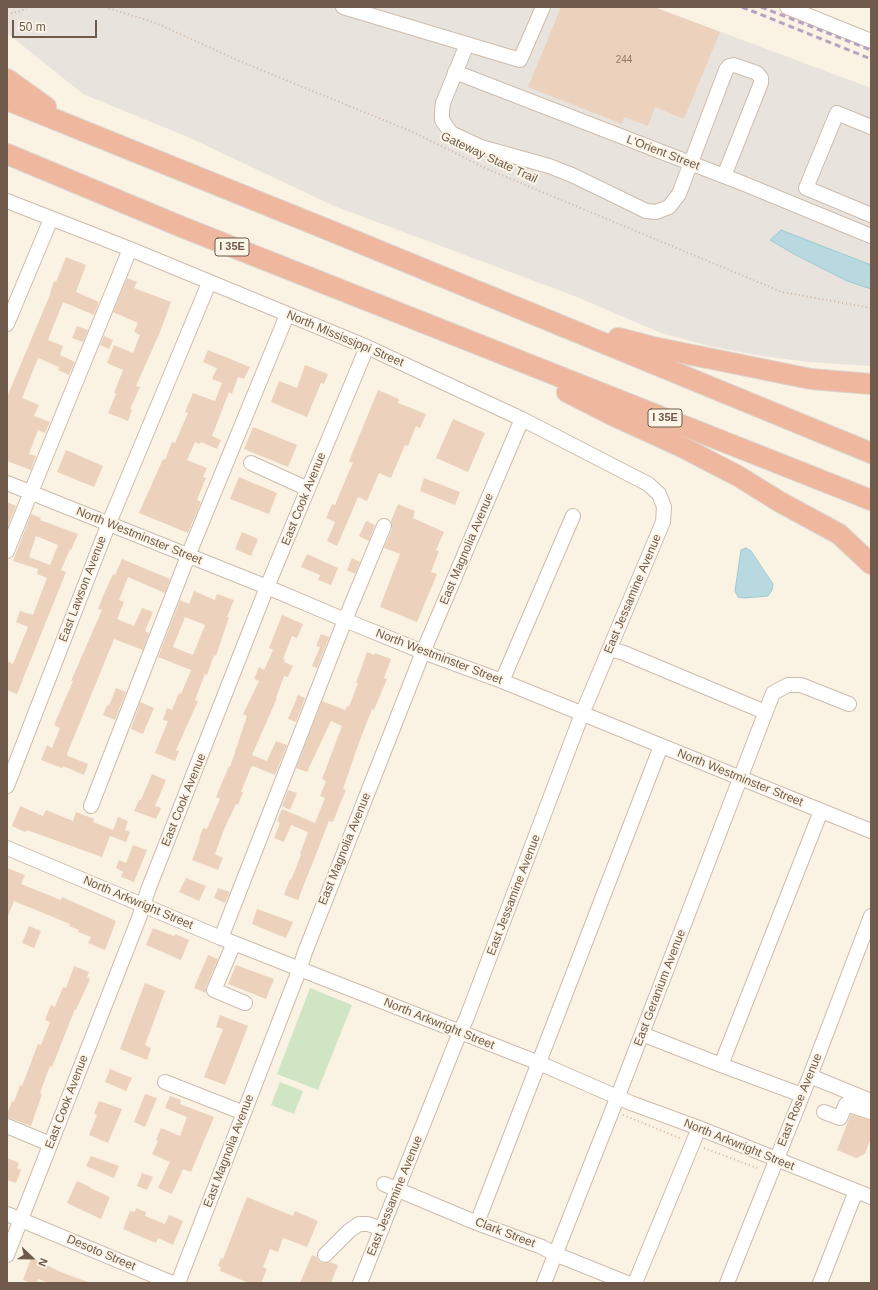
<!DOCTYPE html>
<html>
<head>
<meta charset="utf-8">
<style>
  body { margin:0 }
  #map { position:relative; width:878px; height:1290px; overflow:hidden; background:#faf2e2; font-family:Helvetica,sans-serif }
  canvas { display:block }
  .frame { position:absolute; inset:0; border:8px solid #6f5a4b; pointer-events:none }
  .north { position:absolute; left:12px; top:1238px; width:40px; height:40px; -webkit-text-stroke:3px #fdf6e8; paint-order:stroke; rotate:112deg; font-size:11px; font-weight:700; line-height:16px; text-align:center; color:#6f5a4b }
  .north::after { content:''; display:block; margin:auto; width:14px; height:18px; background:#6f5a4b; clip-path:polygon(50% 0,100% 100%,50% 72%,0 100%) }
  .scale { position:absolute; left:12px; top:20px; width:85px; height:18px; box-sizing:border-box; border:2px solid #6f5a4b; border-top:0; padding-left:5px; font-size:12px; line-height:14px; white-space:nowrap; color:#6f5a4b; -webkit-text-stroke:3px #fdf6e8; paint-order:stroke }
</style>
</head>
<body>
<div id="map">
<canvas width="878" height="1290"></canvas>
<div class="frame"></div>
<div class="north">N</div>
<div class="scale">50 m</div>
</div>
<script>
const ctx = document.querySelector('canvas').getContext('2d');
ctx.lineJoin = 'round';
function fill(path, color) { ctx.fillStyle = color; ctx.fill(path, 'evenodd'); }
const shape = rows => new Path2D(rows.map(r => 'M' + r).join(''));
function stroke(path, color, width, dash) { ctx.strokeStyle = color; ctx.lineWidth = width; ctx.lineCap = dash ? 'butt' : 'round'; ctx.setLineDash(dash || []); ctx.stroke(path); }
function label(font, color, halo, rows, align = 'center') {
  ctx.font = font + ' Helvetica,sans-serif'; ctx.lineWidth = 4; ctx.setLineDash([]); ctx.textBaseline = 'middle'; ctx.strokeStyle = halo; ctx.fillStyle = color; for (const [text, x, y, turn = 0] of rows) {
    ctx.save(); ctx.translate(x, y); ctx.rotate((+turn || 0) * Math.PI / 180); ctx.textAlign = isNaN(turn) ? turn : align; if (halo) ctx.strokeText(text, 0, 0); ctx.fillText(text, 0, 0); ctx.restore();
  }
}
const industrial = shape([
  [7,7,654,7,871,88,871,366,809,362,761,356,709,346,661,333,577,297,334,206,188,137,83,94,7,33]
]);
const green = shape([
  [310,988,352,1005,318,1090,277,1074],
  [280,1082,303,1091,294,1114,271,1105]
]);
const water = shape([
  [781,230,871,265,871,289,847,281,794,254,770,240,781,230],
  [746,548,751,551,773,584,772,590,768,596,744,598,738,597,735,591,741,550,746,548]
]);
const building = shape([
  [561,7,654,7,720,32,684,119,655,107,648,126,624,117,622,124,528,87],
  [66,257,86,265,76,292,99,302,94,315,63,302,48,340,63,346,60,355,75,362,69,375,58,370,59,367,38,358,22,398,39,405,34,416,50,422,45,433,38,430,29,454,36,456,31,470,7,461,7,397,49,297,54,281,56,282],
  [127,278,137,282,134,288,171,302,160,332,136,386,140,387,130,409,132,410,128,421,108,413,116,394,114,393,123,370,107,363,114,345,133,353,140,335,134,332,138,323,113,312],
  [77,326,88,330,83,342,72,338],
  [104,336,113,340,109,349,100,345],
  [208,350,250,367,244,379,238,377,232,394,229,392,212,436,221,440,217,449,201,442,200,444,195,442,187,460,207,468,203,477,206,478,197,500,201,502,188,533,139,513,163,459,165,460,172,442,175,443,188,413,185,412,193,393,215,401,222,383,212,379,217,368,203,362],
  [305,365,328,374,324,384,321,383,307,417,271,402,279,381,297,388],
  [378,390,399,399,398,403,426,414,420,428,416,426,408,446,405,445,391,478,379,473,367,501,358,497,337,546,327,541,335,522,326,518,332,504,335,505,347,476,353,463,349,461],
  [453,419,485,433,468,472,436,458],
  [253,427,297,445,288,467,244,449],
  [66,450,103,466,94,487,57,472],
  [239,477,277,493,269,514,230,499],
  [424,478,460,492,455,505,420,491],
  [7,502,16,506,7,528],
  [398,504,415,511,413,518,444,532,436,550,439,551,431,572,437,574,417,622,380,607,400,554,384,548,392,529,391,521],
  [31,514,41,518,40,520,78,534,71,550,70,549,61,570,66,572,17,694,7,690,7,661,13,664,28,627,16,622,20,611,33,615,47,578,37,574,38,569,13,561],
  [36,536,58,545,50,565,29,557],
  [366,521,375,525,369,541,359,536],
  [242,532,258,539,251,556,235,549],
  [307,554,338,568,331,585,318,580,320,575,301,567],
  [352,558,360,562,355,574,347,570],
  [122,559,170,579,165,593,128,577,119,600,124,602,117,619,134,626,142,608,153,612,145,631,149,633,143,650,114,639,67,754,68,756,88,764,84,775,63,766,62,768,41,760,47,745,52,748,60,728,54,725,73,681,71,681,102,610,98,609,104,594,113,574,115,575],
  [194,591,215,600,217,594,234,600,227,617,229,617,216,656,214,655,207,675,205,674,195,700,198,701,176,750,179,751,175,761,155,753,168,721,163,720,167,708,172,710,179,693,181,694,191,670,158,657,159,655,180,600,189,604],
  [185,617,205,625,193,655,173,647],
  [282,615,303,624,297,638,292,636,283,659,285,660,284,662,293,666,288,677,284,676,276,698,277,698,252,755,267,761,276,741,287,745,275,775,253,766,251,767,241,792,243,792,238,805,236,804,225,827,215,854,223,858,218,870,192,860,200,839,199,839,203,828,207,829,220,799,216,797,229,766,230,767,247,716,243,714,259,681,254,679,259,667,264,670,273,650,269,648],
  [321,634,329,637,317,668,312,666,320,647,316,646],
  [367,652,374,655,375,653,391,659,384,678,387,679,374,710,372,709,356,751,343,789,346,790,340,804,333,822,329,821,298,900,284,895,290,879,291,880,301,855,300,854,308,832,291,825,284,842,274,838,280,823,277,821,282,809,315,823,325,798,320,796,326,781,322,779,342,726,331,721,307,772,296,768,322,701,345,710,347,706,349,707,358,683,356,683],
  [116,688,126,692,115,720,103,715,107,705,109,706],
  [298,695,305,698,296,722,288,719],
  [140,702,154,708,143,734,131,729],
  [152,774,166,780,155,806,161,808,156,819,134,811,139,800,141,800],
  [288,790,297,793,290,810,282,806],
  [20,806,43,816,46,810,73,821,76,812,94,819,93,822,113,830,118,817,128,821,125,830,130,832,126,842,110,836,102,857,27,830,25,832,12,826],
  [133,845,147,850,134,882,121,877,123,872,116,868,119,860,126,863],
  [7,868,25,875,21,884,61,900,62,897,116,921,105,950,88,943,91,937,78,932,79,930,69,926,70,924,14,901,7,919],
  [186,878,206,886,199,901,179,892],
  [218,888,230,892,225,903,214,898],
  [257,909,293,922,286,938,252,924],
  [29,926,41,931,34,948,22,943],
  [153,928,174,936,175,934,189,940,181,960,146,945],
  [208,955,218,959,206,987,206,993,194,988],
  [236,965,274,979,266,999,228,984],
  [74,966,89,972,87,977,90,979,76,1010,75,1009,52,1067,50,1066,40,1093,42,1094,31,1126,7,1117,7,1114,12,1101,14,1102,20,1085,22,1086,38,1044,41,1045,50,1022,45,1020,51,1005,55,1007,63,987,66,988],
  [145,983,165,991,145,1045,151,1048,147,1060,120,1049],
  [220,1015,248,1026,225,1085,204,1077,223,1029,216,1027],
  [110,1069,132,1078,126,1091,105,1082],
  [145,1094,157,1098,145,1127,134,1122],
  [170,1096,181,1100,180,1104,214,1117,191,1172,183,1169,172,1194,158,1188,170,1162,152,1154,158,1141,156,1140,161,1128,180,1136,187,1117,165,1108],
  [99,1101,122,1109,108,1143,89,1135,97,1115,94,1114],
  [851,1114,871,1120,871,1138,865,1154,856,1158,837,1150],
  [91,1156,119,1166,114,1178,86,1166],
  [7,1158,19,1163,17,1168,21,1170,16,1183,7,1180],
  [142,1173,153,1177,147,1190,137,1186],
  [77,1181,90,1187,90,1188,110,1197,101,1219,67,1203],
  [247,1197,293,1216,295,1211,318,1221,307,1247,283,1238,278,1252,270,1249,263,1267,267,1269,261,1283,249,1283,220,1271,221,1267,218,1266,221,1258,223,1259],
  [136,1208,146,1212,145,1216,165,1224,169,1215,183,1221,173,1245,158,1238,156,1243,123,1229,130,1211,135,1212],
  [312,1255,317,1257,319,1261,322,1263,330,1262,338,1265,331,1283,300,1283],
  [31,1258,44,1263,44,1264,63,1273,88,1282,88,1283,49,1283,38,1279,37,1283,31,1283,23,1280]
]);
const path = shape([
  [105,7,156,23,237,60,415,133,487,169,782,292,871,308],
  [7,14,21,11,27,7],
  [623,1115,682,1139],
  [704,1148,757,1168]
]);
const minor = shape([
  [343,7,520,60,543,7],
  [787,7,871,41],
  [467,44,443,103,442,111,442,120,451,133,481,147,549,166,572,175,638,207,646,211,656,212,669,207,679,194,726,70,729,66,734,65,757,73,761,78,761,83,724,176],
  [455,72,742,183,871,236],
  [871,127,837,113,806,188,871,215],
  [7,201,130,249,367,347,522,419,648,484,659,494,664,507,663,522,582,714,467,1017,460,1032,360,1283],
  [7,324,51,219],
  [251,463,308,489],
  [7,483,267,587,345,620,423,652,502,681,871,831],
  [7,551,130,249],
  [610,649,624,653,765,712],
  [502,681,573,516],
  [7,786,109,523,209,283],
  [91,806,188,556,287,315],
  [7,848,221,938,539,1063,631,1103,699,1128,871,1197],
  [221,938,345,620,384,526],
  [234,943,214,990,245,1003],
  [642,1034,721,1065,802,1095],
  [721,1065,821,811],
  [810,1076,871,1101],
  [165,1082,244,1113],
  [824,1112,840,1118,846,1104,871,1112],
  [7,1126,50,1144],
  [384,1184,477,1223,542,1247,555,1254,627,1283],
  [7,1214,172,1283],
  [477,1223,661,746],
  [7,1255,139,918,148,890,267,587,367,347],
  [325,1255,349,1231,359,1224,368,1224,382,1229],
  [178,1283,300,968,305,952,423,652,522,419],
  [544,1283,618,1096,773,693,788,685,801,685,849,704],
  [635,1283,699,1128],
  [727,1283,810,1076,871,916],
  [820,1283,856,1191]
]);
const highway = shape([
  [7,79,46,107],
  [7,100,331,231,871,453],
  [7,154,182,227,871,500],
  [618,338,653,347,811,379,871,384],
  [567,392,614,416,682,447,738,476,780,502,839,534,871,564]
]);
const rail = shape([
  [742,7,871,59],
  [761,7,871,50]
]);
const numberNames = [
  ["244",624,60]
];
const shields = [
  [232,247,34],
  [665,418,34]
];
const shieldNames = [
  ["I 35E",232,247],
  ["I 35E",665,418]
];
const streetNames = [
  ["L'Orient Street",663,153,21],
  ["Gateway State Trail",489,158,25],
  ["North Mississippi Street",345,339,23],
  ["East Cook Avenue",304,499,-68],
  ["North Westminster Street",139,536,22],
  ["East Magnolia Avenue",467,549,-67],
  ["East Lawson Avenue",83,589,-69],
  ["East Jessamine Avenue",633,594,-67],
  ["North Westminster Street",439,657,21],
  ["North Westminster Street",740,778,22],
  ["East Cook Avenue",184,800,-68],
  ["East Magnolia Avenue",345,849,-68],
  ["East Jessamine Avenue",514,895,-69],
  ["North Arkwright Street",138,903,23],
  ["East Geranium Avenue",660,988,-69],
  ["North Arkwright Street",439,1024,22],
  ["East Rose Avenue",800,1100,-68],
  ["East Cook Avenue",67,1102,-69],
  ["North Arkwright Street",739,1145,22],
  ["East Magnolia Avenue",229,1151,-69],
  ["East Jessamine Avenue",395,1196,-68],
  ["Clark Street",505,1233,21],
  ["Desoto Street",101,1253,23]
];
fill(industrial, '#e9e3dd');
fill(green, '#cfe5c3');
fill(water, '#b9d9e1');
stroke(water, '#a0c8d2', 1);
fill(building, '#ecd2bd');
stroke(minor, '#ccbcad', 16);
stroke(highway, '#dad4d0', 22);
stroke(path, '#d1b5a0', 2, [1, 3]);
stroke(minor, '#fff', 14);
stroke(highway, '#efb79e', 20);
stroke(rail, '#b5a3c1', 3, [6, 4]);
label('10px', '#8e7868', null, numberNames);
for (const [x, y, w] of shields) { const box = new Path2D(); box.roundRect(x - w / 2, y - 9, w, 18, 3); ctx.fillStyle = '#fdf6e8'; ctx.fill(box); stroke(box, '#6f5a4b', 1); }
label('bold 11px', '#6f5a4b', null, shieldNames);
label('12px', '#6f5a4b', '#fdf6e8', streetNames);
</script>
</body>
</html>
